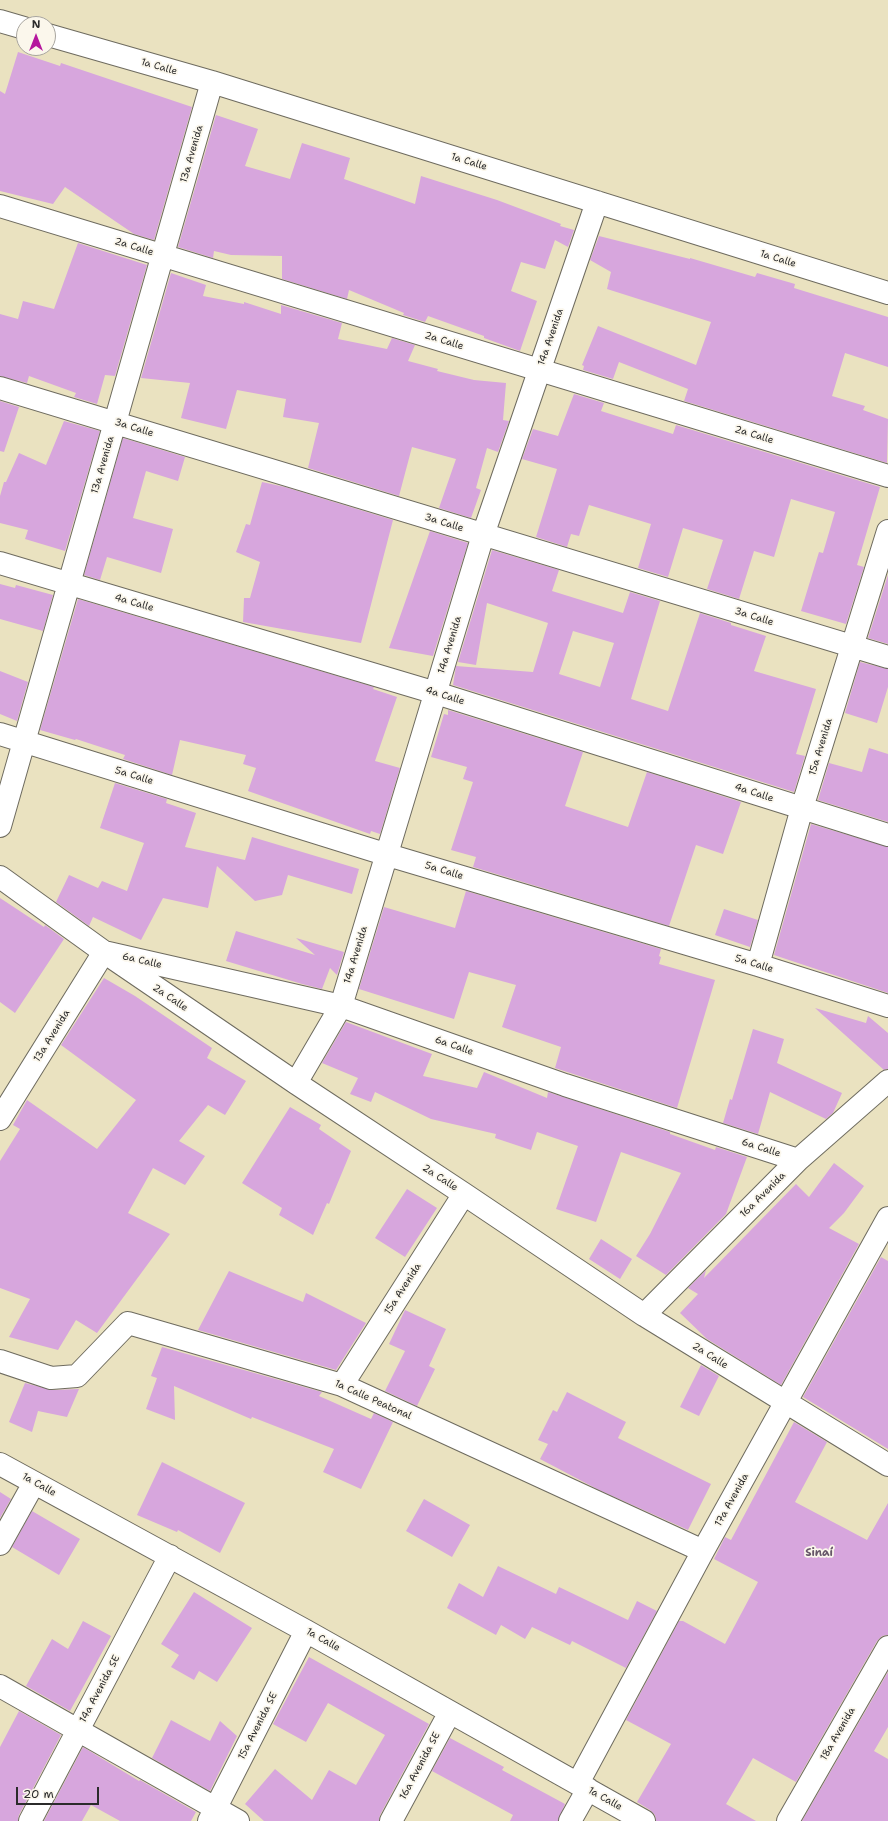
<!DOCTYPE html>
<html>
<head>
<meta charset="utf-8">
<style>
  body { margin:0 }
  #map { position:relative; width:888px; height:1821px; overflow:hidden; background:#eae2c0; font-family:"Shantell Sans",sans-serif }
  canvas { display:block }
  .north { position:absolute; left:16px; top:16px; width:40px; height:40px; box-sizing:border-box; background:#fbf7ec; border:1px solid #a8a59f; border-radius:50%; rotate:0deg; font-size:11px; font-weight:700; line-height:16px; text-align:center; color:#2b2b2b }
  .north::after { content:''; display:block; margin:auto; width:14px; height:18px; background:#b5179e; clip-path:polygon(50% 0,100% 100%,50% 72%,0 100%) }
  .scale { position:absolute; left:16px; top:1787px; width:83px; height:18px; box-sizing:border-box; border:2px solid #2b2b2b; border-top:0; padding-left:5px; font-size:12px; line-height:14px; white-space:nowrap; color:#2b2b2b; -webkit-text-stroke:3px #fbf7ec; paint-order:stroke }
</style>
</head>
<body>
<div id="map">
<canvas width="888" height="1821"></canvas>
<div class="north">N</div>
<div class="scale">20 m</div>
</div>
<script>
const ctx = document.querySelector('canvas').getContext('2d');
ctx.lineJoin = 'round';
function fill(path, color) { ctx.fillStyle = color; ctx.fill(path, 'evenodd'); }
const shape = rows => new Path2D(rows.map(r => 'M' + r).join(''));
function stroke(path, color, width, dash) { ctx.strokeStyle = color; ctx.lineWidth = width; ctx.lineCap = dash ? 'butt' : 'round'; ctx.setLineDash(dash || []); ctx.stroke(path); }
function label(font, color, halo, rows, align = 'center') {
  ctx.font = font + ' "Shantell Sans",sans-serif'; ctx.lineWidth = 3.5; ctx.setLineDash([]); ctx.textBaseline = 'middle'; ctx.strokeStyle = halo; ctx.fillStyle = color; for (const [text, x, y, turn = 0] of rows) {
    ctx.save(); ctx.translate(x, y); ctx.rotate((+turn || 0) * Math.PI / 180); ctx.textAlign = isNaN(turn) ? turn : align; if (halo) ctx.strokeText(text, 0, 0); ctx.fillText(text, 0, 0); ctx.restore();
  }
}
const building = shape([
  [18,52,60,66,61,63,192,107,154,240,134,234,65,187,53,204,0,191,0,91,5,94],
  [216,115,258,129,245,166,290,179,302,143,350,158,344,179,415,204,421,176,497,200,561,224,560,226,574,230,568,247,555,240,545,269,521,262,511,291,537,301,520,351,484,338,484,336,428,316,425,322,403,315,404,313,349,290,347,299,282,279,282,256,231,255,214,251,213,258,178,247],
  [599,236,690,259,690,258,755,277,757,273,795,284,794,288,888,317,888,367,845,353,832,396,865,406,863,410,888,419,887,463,684,401,688,389,619,362,613,379,583,370,584,366,582,365,598,326,696,365,711,322,607,289,611,272,590,260],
  [78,243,147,265,115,376,105,375,97,404,74,397,76,393,29,376,27,383,0,376,0,314,18,319,23,301,54,309],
  [171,273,206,285,203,296,244,304,244,302,281,314,281,305,342,323,338,339,387,349,392,338,415,345,408,361,438,369,437,371,474,380,506,383,503,420,509,421,498,452,487,448,476,488,481,490,471,518,439,508,456,459,412,447,399,496,308,468,319,423,283,417,286,399,237,390,226,429,181,418,190,383,141,378],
  [574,394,604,403,601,411,673,434,676,425,880,487,857,565,864,567,846,624,801,611,819,552,823,553,835,512,791,499,774,557,754,551,739,599,707,589,723,540,683,528,668,577,638,568,651,524,589,505,579,536,571,534,567,547,536,537,557,469,522,459,533,429,558,436],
  [0,401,19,407,4,452,0,451],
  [64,421,100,431,65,551,25,539,28,530,0,523,0,496,4,482,6,482,19,453,46,465],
  [123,438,185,457,178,481,146,471,133,518,173,529,161,573,107,557,100,580,84,575],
  [262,482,285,487,393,520,361,643,243,622,244,598,250,598,260,562,236,552,246,524,250,525],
  [430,531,468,543,433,656,389,648],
  [492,550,559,570,552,591,623,613,630,592,660,601,631,699,668,711,700,613,731,623,731,625,766,636,754,671,816,689,796,754,805,756,794,792,453,685,456,666,533,672,548,623,487,603,476,665,458,662],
  [573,631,614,643,600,687,559,674],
  [888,575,888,644,868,638],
  [0,584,15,588,16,585,53,595,43,631,0,619],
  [78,599,374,687,373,689,397,697,375,761,400,768,380,834,371,831,370,834,248,791,256,768,243,764,246,755,180,740,172,775,123,759,125,755,76,739,75,740,40,730],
  [860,662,888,669,888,687,877,723,845,713],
  [0,671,28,682,17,721,0,714],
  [448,710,583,752,565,806,628,827,647,772,741,802,723,854,696,845,669,926,473,867,476,857,451,850,473,782,463,779,467,767,431,757,444,714,448,715],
  [869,748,888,754,888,822,818,800,829,763,862,772],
  [115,783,167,799,166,803,196,813,185,847,245,860,252,837,359,869,352,894,288,875,282,895,255,901,217,866,208,908,163,898,141,940,93,917,89,926,56,902,69,875,98,888,102,881,127,891,144,843,100,828],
  [811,824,888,847,888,993,774,955],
  [466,891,661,949,659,956,661,957,659,964,715,980,677,1108,555,1068,561,1047,502,1027,516,985,469,972,454,1019,359,989,384,907,455,928],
  [0,898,44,927,45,925,64,939,15,1013,0,1002],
  [724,909,758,920,750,947,715,935],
  [236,931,315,955,296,938,344,952,337,975,330,968,322,989,302,984,226,961],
  [104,978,135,996,212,1048,207,1058,246,1081,225,1115,208,1105,179,1141,205,1156,185,1185,153,1168,128,1213,170,1234,97,1333,76,1320,58,1350,9,1337,30,1299,0,1288,0,1161,20,1129,13,1125,27,1100,97,1149,136,1100,61,1045],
  [815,1008,866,1023,868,1016,888,1033,888,1069,884,1070],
  [346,1022,432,1054,423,1076,477,1088,484,1072,547,1098,548,1092,670,1132,670,1134,715,1150,716,1147,747,1157,726,1214,666,1275,636,1256,650,1234,681,1173,621,1152,596,1222,556,1209,578,1146,537,1132,531,1150,495,1138,496,1134,431,1119,375,1092,371,1102,350,1094,358,1078,322,1063],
  [753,1029,784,1039,777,1063,842,1093,833,1113,826,1119,770,1092,758,1134,723,1123,730,1099,732,1100],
  [290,1107,321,1125,319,1129,351,1151,329,1204,327,1203,313,1235,279,1215,282,1208,242,1183],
  [834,1163,864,1186,844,1213,829,1228,859,1244,781,1385,707,1339,680,1313,698,1294,688,1288,706,1270,704,1278,796,1184,809,1197],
  [407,1189,437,1208,405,1257,375,1238],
  [601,1239,632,1259,620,1279,589,1259],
  [881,1257,888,1261,888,1449,803,1397],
  [229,1271,303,1302,306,1293,366,1323,336,1370,198,1330],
  [405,1310,446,1329,429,1366,435,1369,417,1406,385,1391,405,1351,389,1344],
  [162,1347,322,1392,319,1396,371,1419,374,1413,393,1422,361,1489,323,1472,334,1449,252,1417,251,1419,174,1386,175,1420,146,1409,157,1378,151,1376],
  [701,1365,719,1376,699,1416,680,1407],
  [25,1383,52,1390,79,1389,67,1417,38,1411,32,1432,9,1422],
  [567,1392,626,1422,618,1438,711,1484,688,1530,599,1490,540,1459,548,1444,538,1440,553,1410,557,1412],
  [794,1422,827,1442,795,1502,867,1540,888,1503,888,1635,882,1636,877,1641,796,1782,753,1758,726,1804,756,1821,656,1821,655,1815,650,1810,637,1802,671,1744,626,1720,679,1621,683,1621,725,1644,758,1582,714,1559,725,1537,731,1540],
  [162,1462,245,1503,220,1553,178,1530,177,1532,137,1515],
  [0,1492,11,1499,0,1518],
  [424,1499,470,1525,452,1557,406,1531],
  [32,1511,80,1539,59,1575,12,1547],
  [498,1566,556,1594,559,1587,628,1620,637,1601,657,1611,626,1668,572,1641,570,1645,532,1627,525,1639,501,1625,496,1635,447,1608,459,1583,483,1597],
  [194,1592,252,1628,217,1682,199,1671,194,1680,171,1667,179,1655,161,1644],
  [83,1621,111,1636,70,1711,26,1686,52,1639,68,1649],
  [309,1657,429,1724,380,1815,379,1821,264,1821,245,1804,275,1769,312,1800,329,1770,356,1785,385,1735,328,1703,306,1742,273,1724],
  [888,1672,888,1727,874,1751,888,1759,888,1821,802,1821],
  [19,1711,61,1735,19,1815,18,1821,0,1821,0,1747],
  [171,1720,210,1741,220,1721,237,1736,210,1791,152,1758],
  [450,1738,504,1767,502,1770,565,1804,558,1821,510,1821,513,1815,432,1771],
  [83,1747,139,1781,140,1780,196,1812,191,1821,120,1821,91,1805,82,1821,44,1821]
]);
const minor = shape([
  [0,21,24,28],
  [48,35,212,82,888,293],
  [0,206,888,476],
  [0,388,888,657],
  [0,563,436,693,888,835],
  [0,734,388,855,758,965,888,1006],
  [0,826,212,82],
  [0,877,104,952,296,1083,464,1194,644,1315,888,1465],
  [758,965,802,808,888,531],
  [296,1083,341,1006,483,535,597,202],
  [0,1119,104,952,341,1006,565,1085,798,1160],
  [644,1315,798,1160,888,1081],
  [0,1361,51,1378,77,1376,128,1323,342,1385,703,1551],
  [342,1385,464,1194],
  [0,1464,306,1631,644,1821],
  [0,1544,34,1483],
  [0,1686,238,1821],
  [578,1783,703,1551,888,1218],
  [30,1821,170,1556],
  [209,1821,306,1631],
  [391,1821,450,1712],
  [570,1821,588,1789],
  [788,1821,888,1647]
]);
const streetNames = [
  ["1a Calle",159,67,16],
  ["13a Avenida",192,154,-74],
  ["1a Calle",469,162,17],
  ["2a Calle",134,247,17],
  ["1a Calle",778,259,17],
  ["14a Avenida",551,337,-71],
  ["2a Calle",444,341,17],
  ["3a Calle",134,428,17],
  ["2a Calle",754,435,17],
  ["13a Avenida",103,465,-74],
  ["3a Calle",444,523,17],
  ["4a Calle",134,603,16],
  ["3a Calle",754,617,17],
  ["14a Avenida",450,645,-73],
  ["4a Calle",445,696,17],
  ["15a Avenida",821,747,-73],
  ["5a Calle",134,776,17],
  ["4a Calle",754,793,18],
  ["5a Calle",444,871,17],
  ["14a Avenida",356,955,-73],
  ["6a Calle",142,961,13],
  ["5a Calle",754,964,17],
  ["2a Calle",170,998,34],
  ["13a Avenida",52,1036,-58],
  ["6a Calle",454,1046,19],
  ["6a Calle",761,1148,18],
  ["2a Calle",440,1178,33],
  ["16a Avenida",763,1195,-45],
  ["15a Avenida",403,1289,-57],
  ["2a Calle",710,1356,32],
  ["1a Calle Peatonal",373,1400,24],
  ["1a Calle",39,1485,29],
  ["17a Avenida",732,1500,-61],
  ["1a Calle",323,1640,29],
  ["14a Avenida SE",100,1689,-62],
  ["15a Avenida SE",258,1726,-63],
  ["18a Avenida",838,1734,-60],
  ["16a Avenida SE",420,1766,-62],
  ["1a Calle",605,1799,29]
];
const neighbourhoodNames = [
  ["Sinaí",819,1553]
];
fill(building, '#d7a6dd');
stroke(minor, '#6e6b5f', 24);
stroke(minor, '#fff', 22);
label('10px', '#2b2b2b', '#fbf7ec', streetNames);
label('bold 11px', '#675669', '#fbf7ec', neighbourhoodNames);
</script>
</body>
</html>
